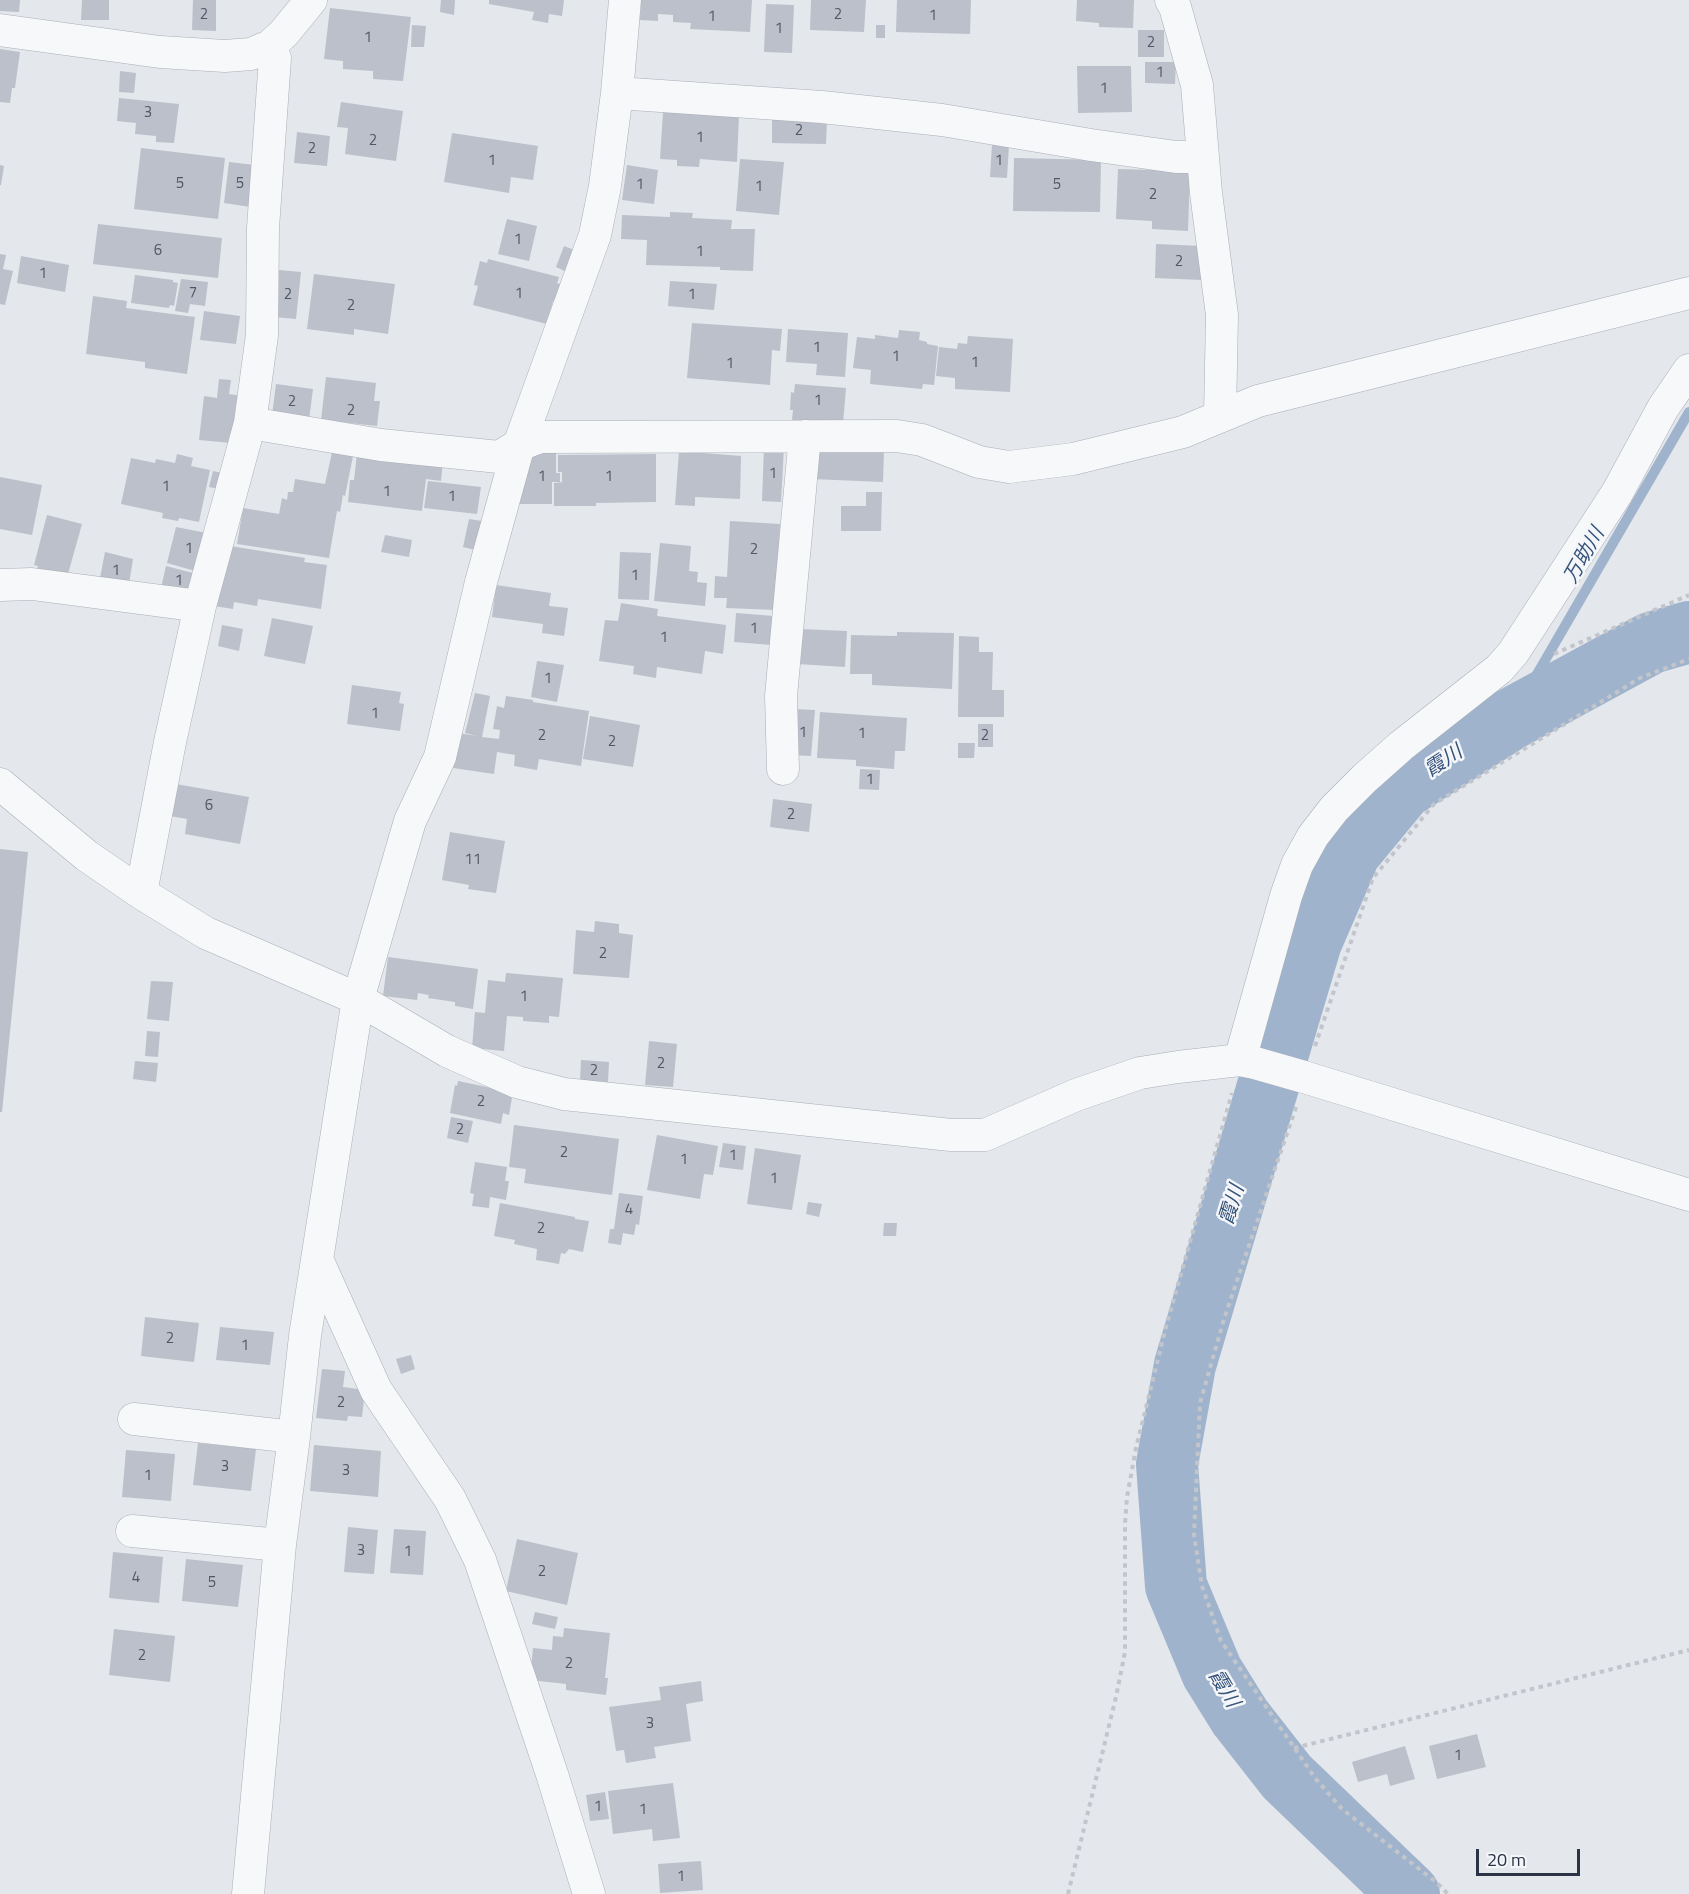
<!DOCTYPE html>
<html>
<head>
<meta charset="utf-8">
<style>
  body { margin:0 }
  #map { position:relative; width:1689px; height:1894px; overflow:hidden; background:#e4e7ec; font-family:"Titillium Web",sans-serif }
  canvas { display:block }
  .scale { position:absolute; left:1476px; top:1849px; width:104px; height:27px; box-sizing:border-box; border:3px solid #2b3445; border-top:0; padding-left:8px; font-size:18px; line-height:21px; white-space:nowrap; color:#2b3445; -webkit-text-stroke:4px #f4f6f9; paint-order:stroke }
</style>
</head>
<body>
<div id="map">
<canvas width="1689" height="1894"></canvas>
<div class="scale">20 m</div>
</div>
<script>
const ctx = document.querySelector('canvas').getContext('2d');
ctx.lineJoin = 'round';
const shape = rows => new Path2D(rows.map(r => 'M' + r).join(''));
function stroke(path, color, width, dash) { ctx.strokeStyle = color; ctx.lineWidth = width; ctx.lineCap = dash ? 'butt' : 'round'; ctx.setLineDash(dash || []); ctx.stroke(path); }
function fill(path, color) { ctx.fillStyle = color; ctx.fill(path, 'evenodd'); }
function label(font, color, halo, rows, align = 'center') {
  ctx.font = font + ' "Titillium Web","Noto Sans JP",sans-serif'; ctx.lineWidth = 5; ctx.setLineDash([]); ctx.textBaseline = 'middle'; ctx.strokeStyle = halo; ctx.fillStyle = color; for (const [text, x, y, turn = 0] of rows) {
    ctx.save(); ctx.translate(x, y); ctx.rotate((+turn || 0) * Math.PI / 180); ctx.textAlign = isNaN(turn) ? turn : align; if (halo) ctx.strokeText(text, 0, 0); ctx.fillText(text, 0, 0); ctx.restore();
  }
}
const stream = shape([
  [1511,719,1689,412]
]);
const river = shape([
  [1409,1894,1287,1777,1240,1717,1212,1672,1176,1586,1167,1464,1185,1365,1311,942,1350,852,1402,789,1511,719,1651,643,1689,632]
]);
const building = shape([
  [0,0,20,0,19,12,0,11],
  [82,0,109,0,109,20,81,20],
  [193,0,216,0,216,31,192,30],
  [441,0,455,0,454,15,440,12],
  [489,0,564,0,562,16,549,14,548,23,532,20,534,12,489,4],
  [641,0,752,0,750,32,690,29,691,23,673,22,673,15,658,14,658,21,640,20],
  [811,0,866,0,864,32,810,30],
  [897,0,971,0,970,34,896,32],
  [1077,0,1134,0,1133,28,1099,27,1099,23,1076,21],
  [766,4,794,5,792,53,764,52],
  [330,8,411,17,403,81,373,79,373,71,343,69,343,61,324,59],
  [412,25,426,26,424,47,411,47],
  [876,25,885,25,885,38,876,38],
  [1138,30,1164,30,1164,57,1138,57],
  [0,49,20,52,15,88,12,88,10,103,0,102],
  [1145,62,1176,62,1175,84,1145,83],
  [1077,66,1131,66,1132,112,1078,113],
  [120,71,136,73,134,93,119,92],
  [119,98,179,104,174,143,156,142,156,136,135,134,136,123,117,121],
  [341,102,403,111,396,161,345,154,348,128,337,127],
  [663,112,739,116,737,162,700,159,699,167,677,166,677,160,660,159],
  [772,118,827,120,826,144,772,143],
  [297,132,330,136,327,166,294,163],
  [452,133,538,146,533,180,511,177,509,193,444,182],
  [992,144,1009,146,1007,178,990,177],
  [141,148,225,158,218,219,134,209],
  [1014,158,1101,160,1100,212,1013,211],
  [740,159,784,162,779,215,736,211],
  [229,162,255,165,250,207,224,203],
  [0,165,4,166,1,185,0,185],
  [627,165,658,170,654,204,622,200],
  [1118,169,1190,171,1188,231,1152,229,1152,221,1116,219],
  [670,212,693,213,692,218,732,220,731,229,755,229,753,271,720,270,720,267,646,265,647,240,621,239,622,215,670,217],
  [507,219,537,226,529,261,498,254],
  [98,224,222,238,218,278,93,264],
  [1156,244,1202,246,1201,280,1155,278],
  [564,246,577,251,569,273,556,267],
  [0,254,6,255,3,269,13,271,5,305,0,304],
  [21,256,69,265,65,292,17,283],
  [488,259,559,277,557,283,563,285,559,303,553,301,547,324,473,305,478,286,474,285,480,261,487,263],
  [279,270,301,272,296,319,274,317],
  [314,274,395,284,388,334,354,329,354,335,307,329],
  [135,275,173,280,173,282,178,283,174,306,170,305,169,308,131,303],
  [181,279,208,282,205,306,190,304,188,313,175,311],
  [670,281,717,284,714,310,668,306],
  [93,296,127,301,126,308,195,317,187,374,145,368,145,362,86,354],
  [204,311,240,316,236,344,200,340],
  [692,323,782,329,780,351,772,350,770,385,687,378],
  [788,329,848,333,845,377,816,375,817,364,786,362],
  [899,330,920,332,919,340,927,342,927,344,938,346,934,385,923,384,922,389,870,384,871,370,853,368,857,337,875,339,875,335,898,338],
  [968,336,1013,339,1010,392,955,389,955,378,936,376,939,347,957,349,958,343,967,344],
  [326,377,376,383,374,401,380,401,377,426,321,420],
  [219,379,231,380,229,394,242,396,241,405,236,404,232,443,199,440,204,396,217,398],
  [276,384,313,389,309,420,272,415],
  [795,384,846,388,843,424,792,420,793,410,790,410,791,392,794,393],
  [764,446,784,447,781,502,762,501],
  [813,446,884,448,883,482,812,479],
  [333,448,354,451,345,496,343,495,340,512,337,511,329,558,237,544,243,508,279,514,282,498,287,500,288,492,293,492,295,479,325,484],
  [679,451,741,456,740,499,695,497,695,506,675,505],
  [532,452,556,452,556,473,560,473,560,482,552,482,552,504,516,504],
  [177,454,193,458,191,466,210,470,199,522,179,518,178,521,162,518,163,513,121,504,131,458,155,463,156,459,175,463],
  [357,454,443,460,441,481,426,479,422,511,348,502,350,480,354,480],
  [656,454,656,502,596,503,596,506,554,506,554,483,564,482,562,482,562,472,564,472,558,472,558,455],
  [213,471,227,474,224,490,209,487],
  [0,477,42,485,32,535,0,529],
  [428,481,481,487,477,514,424,508],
  [866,492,882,492,881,531,841,531,841,506,866,506],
  [47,515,82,524,68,574,35,575,38,566,34,565],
  [469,519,482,521,475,550,463,547],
  [730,521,780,524,776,610,726,608,727,598,714,598,715,576,727,577],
  [176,527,212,534,202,573,167,563],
  [385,535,412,540,409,557,381,552],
  [660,543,691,546,689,571,698,572,697,582,707,583,705,606,654,601],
  [230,546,305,558,304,562,327,565,321,609,258,599,257,606,234,602,233,609,214,606],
  [105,552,133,559,128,590,99,583],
  [620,552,651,553,649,600,618,599],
  [166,566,197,574,192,596,161,588],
  [496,585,551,593,549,606,568,608,564,636,542,633,543,624,492,617],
  [621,603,658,609,657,616,726,625,723,654,705,651,702,674,657,667,656,678,633,674,634,666,599,661,605,620,618,621],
  [736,613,774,616,772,645,734,642],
  [272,618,313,626,305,664,264,656],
  [222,625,243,629,239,651,218,646],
  [800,629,847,631,845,667,798,664],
  [897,632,954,633,952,689,872,685,872,674,850,674,851,635,897,636],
  [959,636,979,637,979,652,993,652,992,690,1004,690,1004,717,958,717],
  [537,661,564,665,557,702,531,697],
  [352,685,401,692,399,703,404,704,400,731,347,724],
  [475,693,490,696,482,737,499,739,500,730,493,729,497,706,504,708,506,696,533,700,533,702,589,711,581,766,539,759,537,770,514,766,515,755,497,752,494,774,453,768,458,733,477,736,465,733],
  [794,709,815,710,811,756,791,755],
  [820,712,907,718,905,751,895,751,894,769,856,766,856,760,817,758],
  [590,716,640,725,633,767,583,759],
  [978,724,993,724,993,747,978,747],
  [958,743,975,743,974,758,958,758],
  [860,769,880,770,879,790,859,789],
  [176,784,249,797,240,844,185,834,187,819,170,816],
  [773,799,812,804,809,832,770,827],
  [450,832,505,841,496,893,468,889,469,885,442,880],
  [0,849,28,852,2,1112,0,1112],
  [595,921,619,924,619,933,633,935,629,978,573,974,576,930,594,932],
  [388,957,478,969,473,1009,455,1006,455,1002,428,998,429,995,418,993,417,1000,383,996],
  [506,973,563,978,559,1017,549,1016,549,1023,523,1021,523,1017,507,1016,504,1051,472,1048,475,1012,485,1013,488,980,505,982],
  [151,981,173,982,169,1021,147,1019],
  [147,1031,160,1032,158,1057,145,1056],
  [649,1041,677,1044,673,1087,645,1085],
  [581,1060,609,1062,608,1082,580,1081],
  [135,1061,158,1063,156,1082,133,1079],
  [458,1081,506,1091,505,1094,510,1096,512,1098,509,1115,503,1113,501,1124,450,1113,455,1085,457,1086],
  [451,1117,473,1121,468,1143,447,1138],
  [514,1125,619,1139,612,1195,524,1183,526,1169,509,1167],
  [657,1135,718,1146,713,1175,704,1174,700,1199,647,1190],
  [723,1143,746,1146,743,1170,719,1167],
  [755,1148,801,1155,792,1210,747,1204],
  [475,1162,507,1167,505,1181,509,1181,506,1200,490,1197,489,1208,472,1206,474,1194,470,1193],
  [619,1193,643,1196,639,1225,636,1224,634,1235,623,1233,621,1245,608,1243,610,1229,614,1229],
  [808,1202,822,1204,819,1217,806,1214],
  [500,1203,575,1217,575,1219,589,1221,583,1252,569,1249,565,1254,561,1253,559,1264,536,1260,537,1249,514,1244,515,1240,494,1236],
  [884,1223,897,1223,896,1236,883,1236],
  [145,1317,199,1323,194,1362,141,1356],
  [220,1327,274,1332,270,1365,216,1360],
  [411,1355,415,1369,401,1374,396,1359],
  [322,1369,345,1371,343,1387,365,1390,362,1417,348,1416,347,1421,316,1418],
  [198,1443,256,1449,251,1491,193,1485],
  [314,1445,381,1451,378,1497,310,1491],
  [126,1450,175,1454,171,1501,122,1497],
  [348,1527,378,1530,374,1574,344,1572],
  [394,1529,426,1531,423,1575,390,1573],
  [517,1539,578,1553,567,1605,506,1591],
  [113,1552,163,1557,159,1603,109,1598],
  [186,1559,243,1565,238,1607,182,1601],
  [535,1612,558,1617,555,1629,532,1624],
  [564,1628,610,1633,605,1678,608,1678,606,1695,566,1690,566,1684,530,1680,533,1648,552,1650,553,1636,563,1637],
  [114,1629,175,1636,170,1682,109,1675],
  [701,1681,703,1701,686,1704,691,1741,654,1747,656,1758,626,1763,624,1750,616,1751,609,1707,661,1700,659,1687],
  [1477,1734,1486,1767,1437,1779,1429,1746],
  [1405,1746,1415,1779,1390,1786,1387,1774,1358,1782,1352,1762],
  [673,1783,680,1838,653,1841,652,1829,613,1834,608,1791],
  [605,1792,609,1819,590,1821,586,1795],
  [701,1861,703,1890,660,1893,658,1864]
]);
const path = shape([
  [1554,654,1689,595],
  [1315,1046,1373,878,1434,804,1640,678,1689,659],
  [1296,1107,1224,1319,1200,1403,1194,1535,1202,1586,1221,1641,1315,1778,1342,1809,1436,1882,1448,1894],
  [1294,1748,1689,1650],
  [1068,1894,1116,1697,1125,1652,1125,1524,1127,1497,1136,1448,1166,1327,1232,1093]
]);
const minor = shape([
  [1171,0,1175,7,1197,85,1206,193,1222,315,1220,416],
  [0,30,160,52,225,56,251,54,270,46],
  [617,93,822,107,942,120,1091,145,1176,157,1203,157],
  [250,423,381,445,499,457,519,445,540,437,897,436,922,440,979,462,1009,467,1073,459,1183,432,1258,401,1689,293],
  [0,585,32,584,200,606],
  [783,769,781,696,805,436],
  [0,784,87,856,141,893,206,933,358,999,447,1051,517,1082,564,1094,951,1135,985,1135,1076,1095,1140,1073,1178,1067,1240,1060,1255,1063,1304,1077,1689,1195],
  [141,893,170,742,200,606,250,423,262,335,263,228,275,58,270,46,284,33,311,0],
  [1240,1060,1286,896,1297,865,1313,836,1334,809,1365,778,1401,746,1499,669,1513,653,1617,493,1663,408,1689,370],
  [317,1259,376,1390,450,1499,480,1560,552,1774,589,1894],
  [134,1419,294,1437],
  [132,1531,280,1545],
  [248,1894,280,1545,294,1437,305,1336,358,999,410,821,440,757,481,582,519,445,595,235,605,186,617,93,625,0]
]);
const numberNames = [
  ["2",204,15],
  ["2",838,15],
  ["1",933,16],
  ["1",712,17],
  ["1",779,29],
  ["1",368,38],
  ["2",1151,43],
  ["1",1160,73],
  ["1",1104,89],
  ["3",148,113],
  ["2",799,131],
  ["1",700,138],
  ["2",373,141],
  ["2",312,149],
  ["1",492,161],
  ["1",999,161],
  ["5",180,184],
  ["5",240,184],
  ["1",640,185],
  ["5",1057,185],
  ["1",759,187],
  ["2",1153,195],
  ["1",518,240],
  ["6",158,251],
  ["1",700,252],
  ["2",1179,262],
  ["1",43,274],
  ["7",193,293],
  ["1",519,294],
  ["2",288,295],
  ["1",692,295],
  ["2",351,306],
  ["1",817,348],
  ["1",896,357],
  ["1",975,363],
  ["1",730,364],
  ["1",818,401],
  ["2",292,402],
  ["2",351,411],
  ["1",773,474],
  ["1",542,477],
  ["1",609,477],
  ["1",166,487],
  ["1",387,492],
  ["1",452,497],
  ["1",189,549],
  ["2",754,550],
  ["1",116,571],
  ["1",635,576],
  ["1",179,581],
  ["1",754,629],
  ["1",664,638],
  ["1",548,679],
  ["1",375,714],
  ["1",803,733],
  ["1",862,734],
  ["2",542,736],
  ["2",985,736],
  ["2",612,742],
  ["1",870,780],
  ["6",209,806],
  ["2",791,815],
  ["11",473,860],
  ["2",603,954],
  ["1",524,997],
  ["2",661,1064],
  ["2",594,1071],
  ["2",481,1102],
  ["2",460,1130],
  ["2",564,1153],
  ["1",733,1156],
  ["1",684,1160],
  ["1",774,1179],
  ["4",629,1210],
  ["2",541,1229],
  ["2",170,1339],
  ["1",245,1346],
  ["2",341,1403],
  ["3",225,1467],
  ["3",346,1471],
  ["1",148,1476],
  ["3",361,1551],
  ["1",408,1552],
  ["2",542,1572],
  ["4",136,1578],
  ["5",212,1583],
  ["2",142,1656],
  ["2",569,1664],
  ["3",650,1724],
  ["1",1458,1756],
  ["1",598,1807],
  ["1",643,1810],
  ["1",681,1877]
];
const waterNames = [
  ["万助川",1585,556,-60],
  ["霞川",1444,762,-33],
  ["霞川",1233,1205,-73],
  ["霞川",1223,1689,59]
];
stroke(stream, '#9fb4cc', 10);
stroke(river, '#9fb4cc', 62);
fill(building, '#bbc0ca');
stroke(minor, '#a9aeb7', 33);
stroke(path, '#c2c5cb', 4, [4.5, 4.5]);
stroke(minor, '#f7f8fa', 32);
label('15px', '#4f5766', null, numberNames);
label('italic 20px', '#34527a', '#f4f6f9', waterNames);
</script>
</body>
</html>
